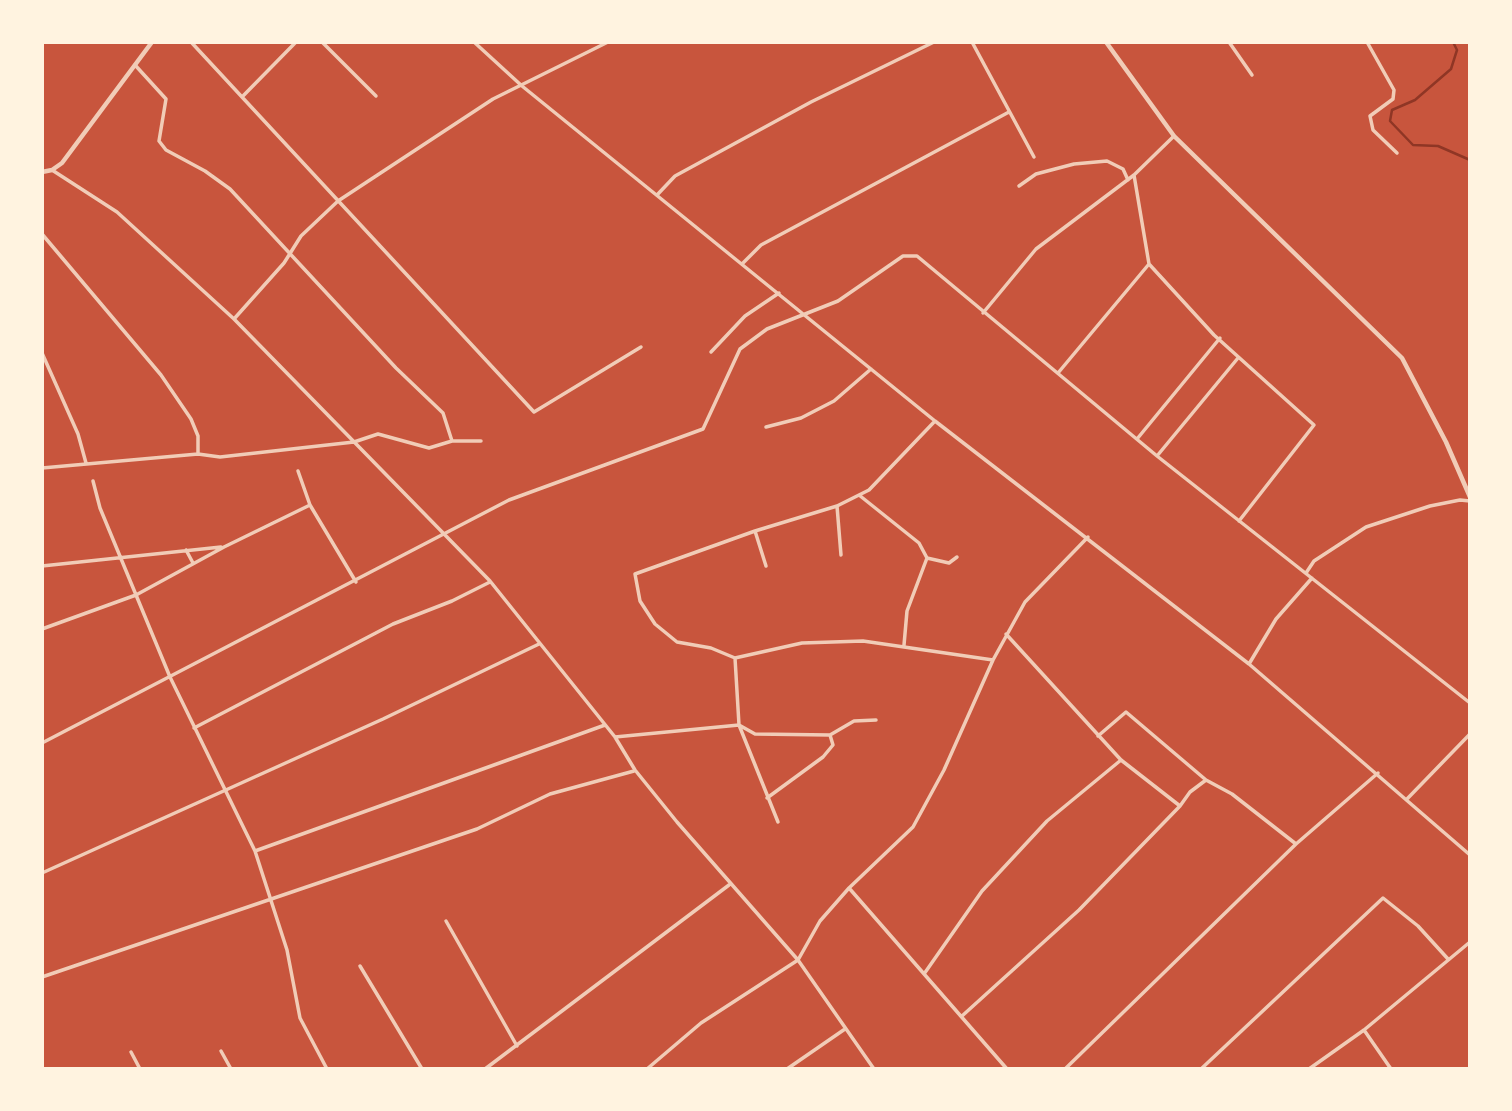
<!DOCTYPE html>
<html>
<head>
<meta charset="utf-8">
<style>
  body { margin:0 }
  #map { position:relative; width:1512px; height:1111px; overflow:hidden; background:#c8553d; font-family:Barlow,sans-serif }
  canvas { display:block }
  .frame { position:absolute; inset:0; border:44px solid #fff3e0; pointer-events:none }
</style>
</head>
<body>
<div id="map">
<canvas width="1512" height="1111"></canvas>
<div class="frame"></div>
</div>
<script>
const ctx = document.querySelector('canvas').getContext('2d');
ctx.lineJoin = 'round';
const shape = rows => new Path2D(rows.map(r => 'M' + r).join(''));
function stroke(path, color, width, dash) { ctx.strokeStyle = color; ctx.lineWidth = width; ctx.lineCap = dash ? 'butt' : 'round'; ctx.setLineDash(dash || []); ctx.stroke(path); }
const stream = shape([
  [1453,42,1457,50,1451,69,1415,100,1392,110,1390,121,1413,145,1438,146,1470,160]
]);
const minor = shape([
  [191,42,534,412,641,347],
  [322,42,376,96],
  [474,42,522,86,935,421,1249,664,1470,855],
  [972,42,1034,157],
  [1229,42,1252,75],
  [1367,42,1394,90,1393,99,1370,116,1373,130,1397,153],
  [135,65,166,99,159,141,166,150,205,171,230,189,396,368,443,413,452,441],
  [242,97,296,42],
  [52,170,117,212,234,319,490,581,615,737,635,770,677,822,798,960,874,1069],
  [1134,175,1149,264,1214,335,1314,425,1239,521],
  [1019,186,1036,174,1074,164,1107,161,1123,169,1128,180],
  [657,195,675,176,811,102,934,42],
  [42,234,161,375,191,419,198,436,198,454],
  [743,263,761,245,1009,112],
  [983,313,1036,249,1134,175,1174,136],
  [234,319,284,263,301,236,338,201,493,99,608,42],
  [711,352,745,316,779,293],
  [42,353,78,434,86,463],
  [1058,373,1149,264],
  [935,421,869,490,837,506,755,531,635,574,640,601,655,624,677,642,711,648,735,658,802,643,863,641,993,660],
  [766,427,801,418,834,401,871,369],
  [1137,439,1220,338],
  [1157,456,1238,358],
  [42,468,198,454,220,457,354,442,378,434,429,448,452,441,481,441],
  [298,471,310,505],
  [93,481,100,508,170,677,255,851,287,950,300,1018,327,1069],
  [859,495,919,543,927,558,949,563,957,557],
  [837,506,841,555],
  [755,531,766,566],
  [186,550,193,563],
  [42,566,221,547],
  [1306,573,1314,561,1366,527,1430,506,1460,500,1470,501],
  [42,629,136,595,224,547,310,505,356,582],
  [1006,634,1121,760,1180,806],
  [904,645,907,611,927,558],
  [735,658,739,725,778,822],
  [1249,664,1276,619,1312,578],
  [194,728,393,624,452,601,490,582],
  [1098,736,1126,712,1206,780,1232,794,1296,844],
  [615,737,739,725,755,734,830,735,854,721,876,720],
  [42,743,509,500,703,429,740,349,767,329,838,301,903,256,917,256,1157,456,1470,703],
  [767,798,823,757,833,745,830,735],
  [1407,799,1470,734],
  [255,851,605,725],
  [42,873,383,719,539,644],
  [849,888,1007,1069],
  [446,921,517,1046],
  [360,966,422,1069],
  [924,974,982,891,1047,821,1121,760],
  [42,977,477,829,550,794,634,771],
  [962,1016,1079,910,1180,806,1190,792,1206,780],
  [1364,1030,1391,1069],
  [221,1051,231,1069],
  [131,1052,140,1069],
  [485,1069,729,885],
  [647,1069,701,1023,798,960,820,921,849,888,913,827,944,770,993,660,1025,602,1088,537],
  [787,1069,845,1029],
  [1065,1069,1296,844,1378,773],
  [1201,1069,1383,898,1418,926,1448,959],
  [1309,1069,1364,1030,1470,942]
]);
const tertiary = shape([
  [1106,42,1174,136,1402,358,1446,442,1470,497],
  [42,172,52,170,62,163,152,42]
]);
stroke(stream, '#8f3625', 2.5);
stroke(minor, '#f1ccb7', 3.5);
stroke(tertiary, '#f1ccb7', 4.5);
</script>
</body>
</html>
